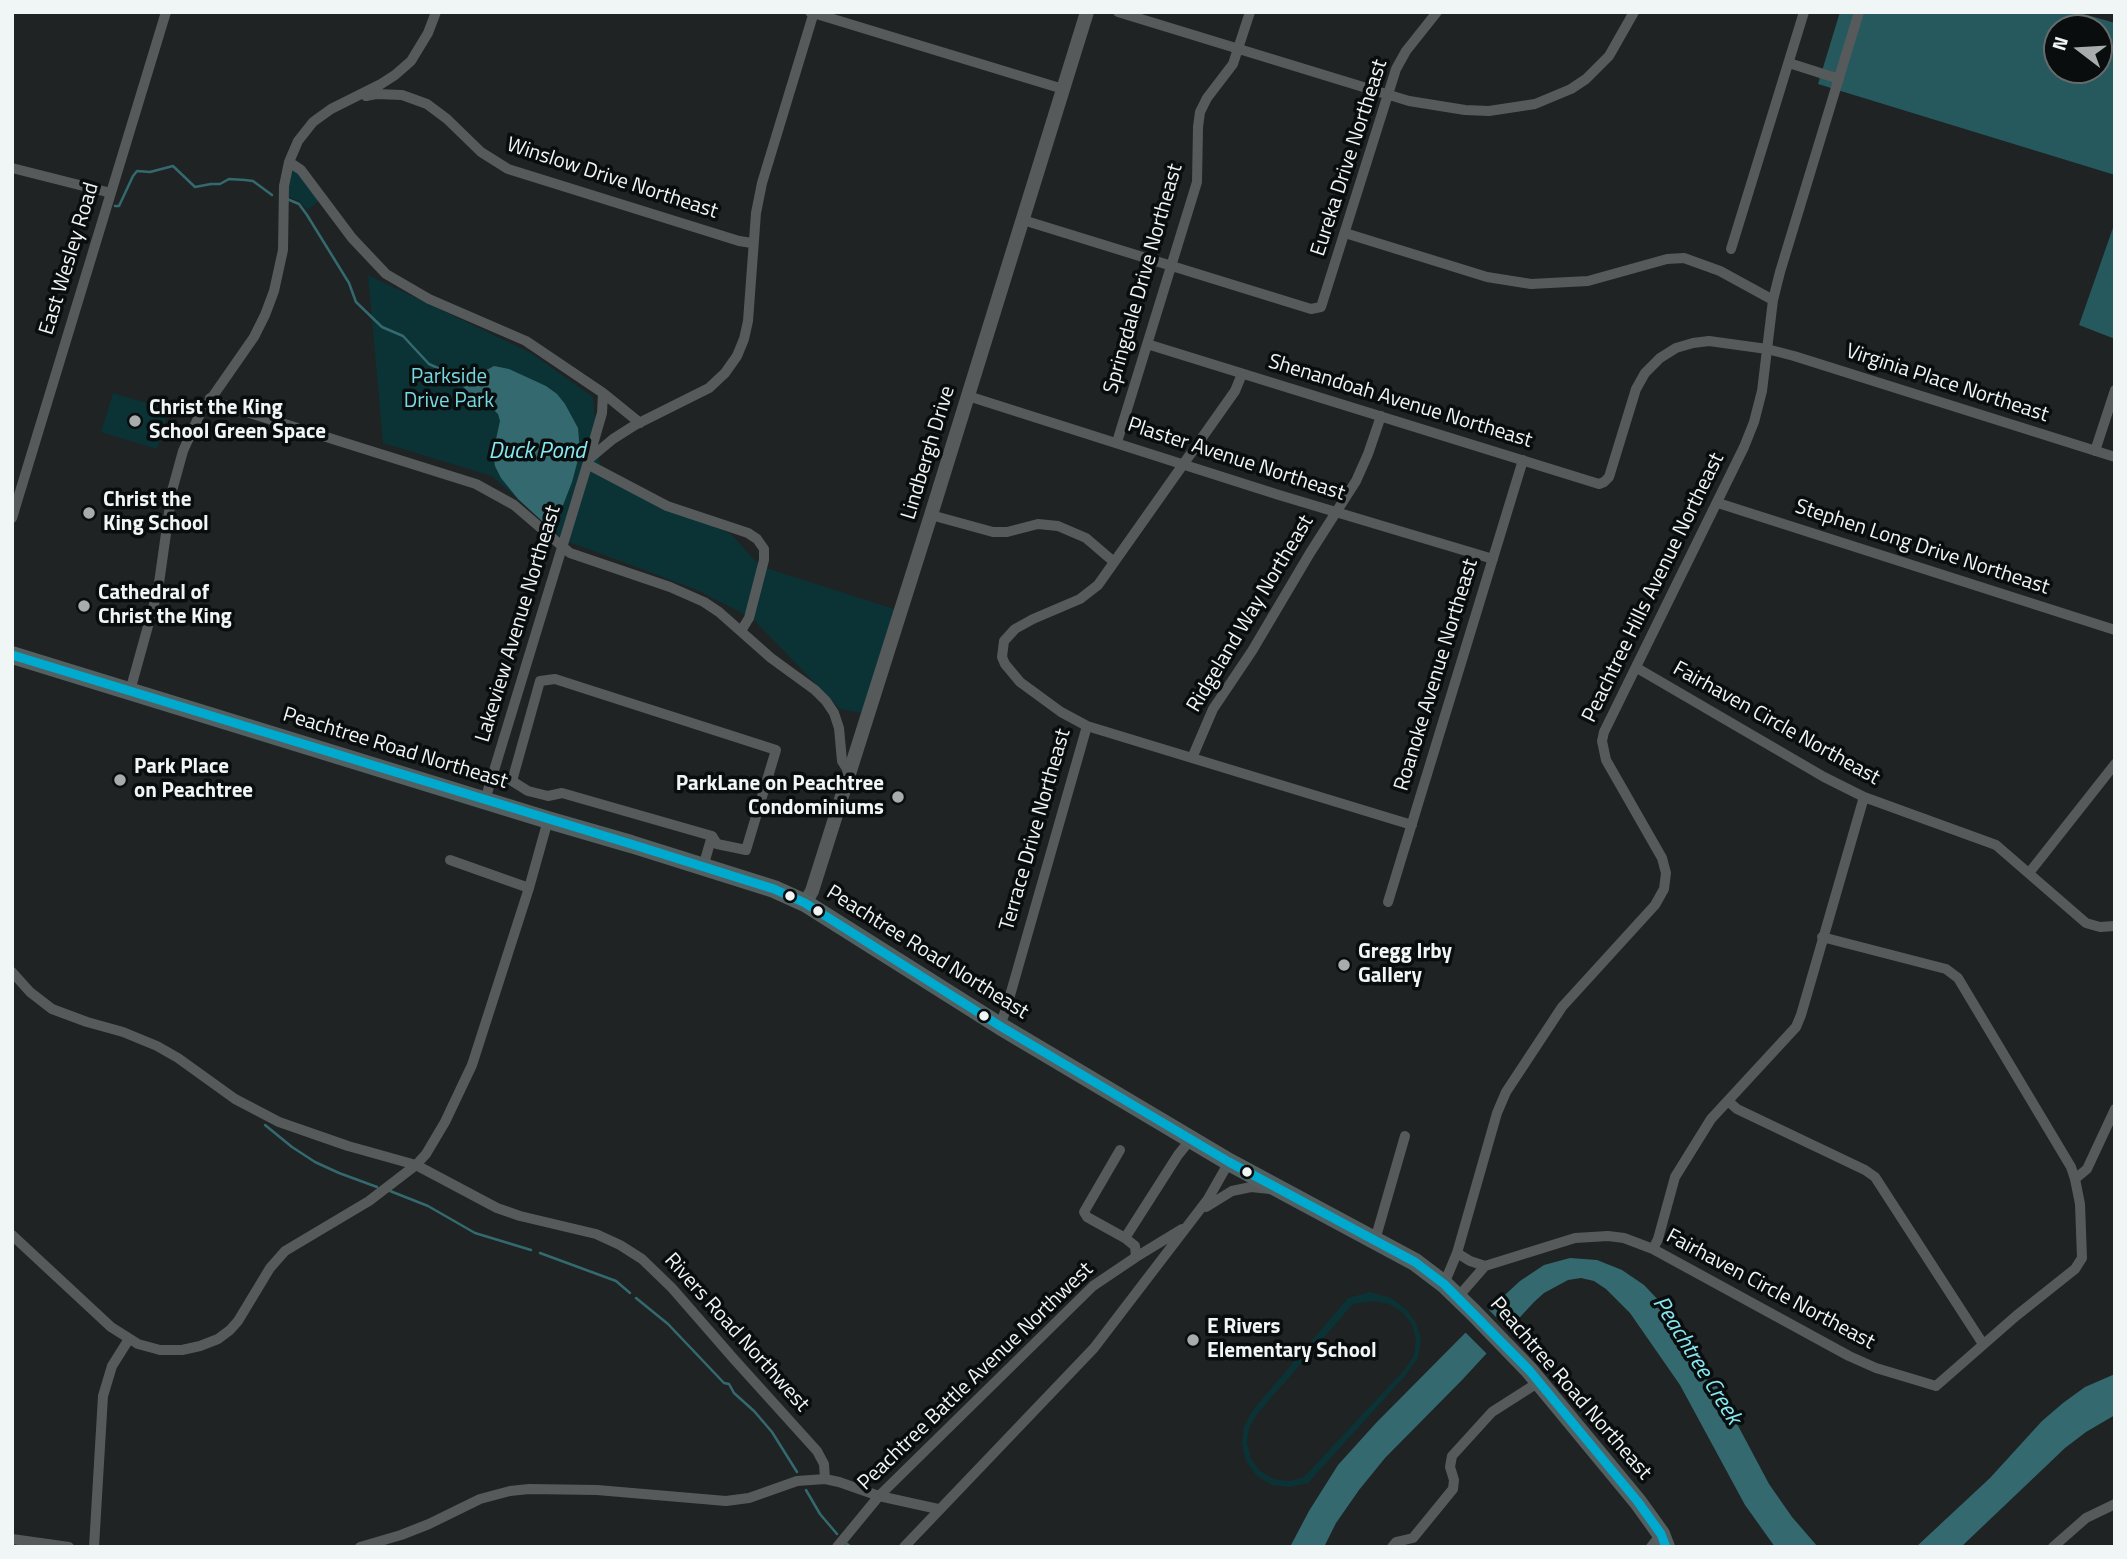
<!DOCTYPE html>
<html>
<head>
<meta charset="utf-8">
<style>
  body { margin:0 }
  #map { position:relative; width:2127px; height:1559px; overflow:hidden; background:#1f2323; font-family:"Titillium Web",sans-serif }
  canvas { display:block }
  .frame { position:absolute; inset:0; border:14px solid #f0f5f6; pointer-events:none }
  .north { position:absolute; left:2043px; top:14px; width:70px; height:70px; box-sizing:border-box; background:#0a0d0d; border:2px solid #666a6a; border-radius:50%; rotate:287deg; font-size:19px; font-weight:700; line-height:28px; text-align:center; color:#f0f5f6 }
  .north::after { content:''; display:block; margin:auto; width:24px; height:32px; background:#a7acac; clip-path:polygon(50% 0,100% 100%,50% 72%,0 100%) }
</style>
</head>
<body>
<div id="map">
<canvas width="2127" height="1559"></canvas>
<div class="frame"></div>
<div class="north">N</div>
</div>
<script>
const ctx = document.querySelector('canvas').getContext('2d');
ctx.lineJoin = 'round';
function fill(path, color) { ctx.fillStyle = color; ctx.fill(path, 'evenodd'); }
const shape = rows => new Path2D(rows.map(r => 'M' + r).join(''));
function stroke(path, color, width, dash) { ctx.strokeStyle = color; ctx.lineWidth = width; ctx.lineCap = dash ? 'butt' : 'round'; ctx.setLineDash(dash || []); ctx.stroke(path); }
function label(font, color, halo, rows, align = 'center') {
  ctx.font = font + ' "Titillium Web",sans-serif'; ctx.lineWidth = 7; ctx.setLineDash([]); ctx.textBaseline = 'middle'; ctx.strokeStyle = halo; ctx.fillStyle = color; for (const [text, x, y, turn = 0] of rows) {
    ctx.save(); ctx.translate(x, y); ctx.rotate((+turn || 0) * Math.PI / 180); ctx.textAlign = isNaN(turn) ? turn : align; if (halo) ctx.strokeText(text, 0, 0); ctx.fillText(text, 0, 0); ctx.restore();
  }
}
const green = shape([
  [291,166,321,200,307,210,300,201,287,196],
  [368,275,531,353,593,397,601,477,731,534,760,566,894,609,862,713,840,709,752,618,695,589,564,540,492,476,383,443],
  [113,393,169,410,157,449,101,432],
  [1370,1292,1391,1298,1407,1310,1416,1323,1421,1339,1418,1358,1405,1376,1308,1483,1290,1487,1272,1485,1257,1476,1246,1461,1242,1444,1244,1426,1253,1410,1348,1298],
  [1374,1301,1389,1304,1402,1312,1412,1324,1416,1340,1414,1355,1406,1368,1304,1477,1289,1481,1274,1479,1260,1471,1251,1459,1247,1443,1249,1428,1257,1414,1353,1304]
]);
const forest = shape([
  [1840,12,2077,12,2115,23,2115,175,1818,84],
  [2057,28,2099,28,2099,70,2057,70],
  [2115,222,2115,339,2079,325]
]);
const water = shape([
  [444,366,470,379,494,366,509,369,546,386,557,394,565,404,578,428,580,452,572,482,558,518,547,522,542,521,518,499,501,478,495,466,493,453,500,421,498,414,486,402,474,397,462,386,441,376,440,369],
  [1570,1258,1597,1260,1622,1270,1644,1285,1663,1305,1687,1343,1718,1388,1769,1484,1792,1517,1818,1547,1775,1547,1745,1505,1680,1385,1630,1313,1606,1289,1594,1281,1581,1278,1568,1280,1544,1293,1534,1302,1463,1379,1385,1458,1359,1490,1336,1523,1324,1547,1290,1547,1309,1511,1338,1465,1376,1423,1481,1317,1520,1281,1544,1265],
  [2115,1374,2115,1415,2086,1432,2065,1448,1961,1547,1916,1547,1990,1478,2042,1421,2063,1403,2085,1387]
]);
const pier = shape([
  [1486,1307,1511,1332,1489,1356,1463,1330]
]);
const stream = shape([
  [287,199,299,204,307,215,349,283,356,302,382,327,403,336,429,364,440,369],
  [115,206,119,206,133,176,137,171,150,172,173,166,195,187,211,184,220,184,229,179,245,180,253,181,272,195],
  [265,1125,292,1147,315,1162,339,1173,377,1187],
  [390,1191,428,1206,475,1233,531,1250],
  [540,1253,616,1281,630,1293],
  [636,1298,668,1324,724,1383,729,1384,734,1393,754,1411,772,1432,797,1472],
  [806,1490,820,1514,837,1534],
  [847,1544,851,1547]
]);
const minor = shape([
  [810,12,1063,89],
  [1118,12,1409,101,1465,110,1489,111,1535,104,1571,89,1586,79,1609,56,1634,12],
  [1789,63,1839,79],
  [366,96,376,94,402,95,427,104,447,119,481,152,508,169,739,241,752,243],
  [289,162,301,170,352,238,386,274,429,299,526,341,603,393,640,423],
  [12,168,111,193],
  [1023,220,1311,309,1321,307,1396,69,1406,51,1437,12],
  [1345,233,1487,277,1531,284,1588,281,1667,259,1684,258,1720,271,1773,300],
  [1731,249,1804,12],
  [1147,344,1599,484,1604,482,1609,477,1636,389,1645,373,1660,358,1676,348,1693,343,1709,341,1767,349,1794,356,2115,457],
  [1242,374,1235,391,1098,585,1080,599,1033,619,1015,629,1004,641,1002,657,1005,664,1020,682,1061,712,1087,726,1412,825],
  [968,396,1279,495,1493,559],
  [210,398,221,404,476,484,514,505,570,553,670,587,704,602,719,612,771,658,815,690,826,701,834,713,839,728,842,761,849,772],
  [1117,442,1197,182,1198,127,1200,112,1207,98,1233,64,1250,12],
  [2095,451,2115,390],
  [589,458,602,413,603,393],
  [589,465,667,506,748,533,757,539,764,549,764,560,749,618,741,631],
  [1718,503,2115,630],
  [931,515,993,532,1007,532,1038,524,1058,526,1086,538,1114,562],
  [12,518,166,12],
  [1637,668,1824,777,1864,797,1996,845,2086,923,2100,927,2115,926],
  [555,679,776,750,746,850,717,844,712,836,562,793,548,796,528,791,512,781,540,681,555,679],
  [130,691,158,590,172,491,183,451,199,416,254,337,265,315,274,291,283,250,284,186,289,162,298,141,313,122,331,109,381,84,395,75,411,61,428,33,436,12],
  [1192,758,1213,709,1252,651,1310,553,1356,481,1368,454,1381,416],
  [485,800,589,459,613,439,635,425,709,388,725,373,737,356,744,339,748,321,756,213,762,183,814,12],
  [450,860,529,888],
  [703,867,712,836],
  [2029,873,2115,764],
  [1388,902,1523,460],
  [12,972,30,992,52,1009,87,1022,123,1032,157,1046,178,1058,235,1099,279,1122,348,1146,416,1165,497,1208,520,1216,596,1234,620,1245,642,1259,672,1288,733,1358,817,1451,824,1464,825,1479],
  [1000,1026,1007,1006,1087,726],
  [1728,1101,1737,1109,1865,1170,1875,1177,1983,1344],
  [1120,1150,1084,1212,1087,1217,1125,1238,1135,1246,1136,1257],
  [2075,1179,2087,1169,2115,1109],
  [1206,1207,1232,1191,1251,1187,1270,1189],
  [12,1235,111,1327,138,1344,160,1350,182,1350,200,1346,218,1339,230,1330,238,1321,270,1268,285,1251,369,1201,416,1165,426,1154,445,1122,472,1065,529,888,548,820],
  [1125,1238,1178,1155,1191,1139],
  [1375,1240,1405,1136],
  [1653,1249,1658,1239,1675,1177,1711,1119,1796,1027,1801,1015,1864,797],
  [1457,1253,1470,1261,1485,1266],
  [1444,1284,1457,1253,1497,1113,1506,1092,1562,1007,1655,905,1664,889,1666,873,1662,858,1606,760,1602,741,1604,732,1744,447,1754,422,1762,391,1773,300,1780,272,1859,12],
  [1458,1297,1485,1266,1575,1238,1608,1236,1624,1238,1653,1249,1849,1356,1876,1368,1936,1386,2016,1316,2075,1269,2082,1258,2080,1204,2075,1179,2071,1167,1958,978,1946,969,1822,937],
  [12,1539,69,1547],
  [94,1547,103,1396,112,1366,129,1339],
  [360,1547,401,1535,429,1524,480,1499,510,1491,529,1489,597,1490,726,1501,749,1498,797,1481,825,1479,839,1482,879,1496,938,1509],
  [837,1547,879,1496,1093,1286,1136,1257,1182,1229],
  [904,1547,1094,1348,1208,1199,1229,1162],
  [1392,1547,1396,1542,1413,1538,1453,1489,1454,1480,1450,1467,1452,1456,1492,1412,1539,1382],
  [1651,1547,1661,1534],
  [2053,1547,2086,1518,2115,1504]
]);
const secondary = shape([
  [805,903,812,891,931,515,1087,12]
]);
const trunk = shape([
  [12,655,548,820,631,844,774,889,805,903,1000,1026,1229,1162,1415,1262,1444,1284,1473,1312,1529,1370,1638,1502,1661,1534,1666,1547]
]);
const bus1 = shape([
  [12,655,631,844,774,889,805,903,1000,1026,1229,1162,1415,1262,1444,1284,1529,1370,1638,1502,1661,1534,1666,1547]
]);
const markers = [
  [135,421,7,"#a7acac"],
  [89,513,7,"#a7acac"],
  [84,606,7,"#a7acac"],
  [120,780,7,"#a7acac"],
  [898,797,7,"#a7acac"],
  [790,896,6,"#f0f5f6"],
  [818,911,6,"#f0f5f6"],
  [1344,965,7,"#a7acac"],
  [984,1016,6,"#f0f5f6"],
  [1247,1172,6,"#f0f5f6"],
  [1193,1340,7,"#a7acac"]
];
const streetNames = [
  ["Eureka Drive Northeast",1350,158,-72],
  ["Winslow Drive Northeast",612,179,18],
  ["East Wesley Road",70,259,-73],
  ["Springdale Drive Northeast",1144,279,-74],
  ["Virginia Place Northeast",1947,384,18],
  ["Shenandoah Avenue Northeast",1400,402,17],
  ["Lindbergh Drive",929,453,-73],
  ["Plaster Avenue Northeast",1236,460,18],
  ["Stephen Long Drive Northeast",1922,548,18],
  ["Peachtree Hills Avenue Northeast",1654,588,-64],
  ["Ridgeland Way Northeast",1251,614,-59],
  ["Lakeview Avenue Northeast",519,624,-73],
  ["Roanoke Avenue Northeast",1437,675,-73],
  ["Fairhaven Circle Northeast",1776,724,29],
  ["Peachtree Road Northeast",395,749,17],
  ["Terrace Drive Northeast",1036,830,-74],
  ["Peachtree Road Northeast",927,953,32],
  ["Fairhaven Circle Northeast",1770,1290,28],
  ["Rivers Road Northwest",736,1333,48],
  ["Peachtree Battle Avenue Northwest",976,1377,-44],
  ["Peachtree Road Northeast",1570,1389,49]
];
const parkNames = [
  ["Parkside",449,378],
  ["Drive Park",449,402]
];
const poiNames = [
  ["Christ the King",149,409],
  ["School Green Space",149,433],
  ["Christ the",103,501],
  ["King School",103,525],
  ["Cathedral of",98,594],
  ["Christ the King",98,618],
  ["Park Place",134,768],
  ["on Peachtree",134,792],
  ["ParkLane on Peachtree",884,785,"right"],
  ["Condominiums",884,809,"right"],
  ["Gregg Irby",1358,953],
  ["Gallery",1358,977],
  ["E Rivers",1207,1328],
  ["Elementary School",1207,1352]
];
const waterNames = [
  ["Duck Pond",537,452],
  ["Peachtree Creek",1696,1361,58]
];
fill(green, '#0b3336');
fill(forest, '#25595e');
fill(water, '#346a6f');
fill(pier, '#1f2323');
stroke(stream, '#346a6f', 2.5);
stroke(minor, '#575a5b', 10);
stroke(secondary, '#575a5b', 14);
stroke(trunk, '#536061', 18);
stroke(bus1, '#00a9ce', 9);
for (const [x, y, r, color] of markers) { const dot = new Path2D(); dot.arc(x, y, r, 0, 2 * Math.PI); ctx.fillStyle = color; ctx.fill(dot); stroke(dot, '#0a0d0d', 2.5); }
label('21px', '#f0f5f6', '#0a0d0d', streetNames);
label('21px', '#78d8e1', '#0a0d0d', parkNames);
label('bold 21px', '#f0f5f6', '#0a0d0d', poiNames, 'left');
label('italic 23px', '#88e8f1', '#0a0d0d', waterNames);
</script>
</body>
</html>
